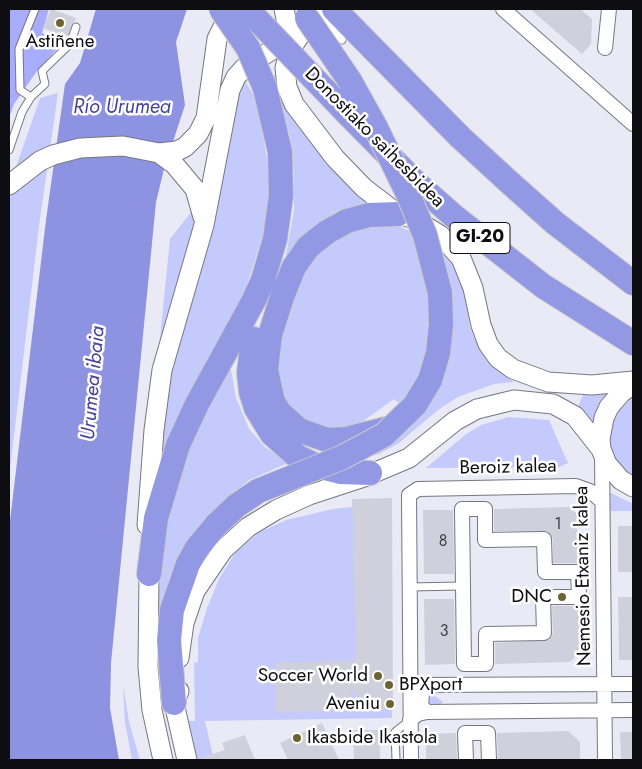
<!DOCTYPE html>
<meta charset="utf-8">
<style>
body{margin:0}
#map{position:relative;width:642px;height:769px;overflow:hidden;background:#e9eaf5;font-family:Jost,sans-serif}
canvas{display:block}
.frame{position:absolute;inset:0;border:10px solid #0e0e12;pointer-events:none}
</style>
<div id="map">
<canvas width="642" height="769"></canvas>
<div class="frame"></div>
</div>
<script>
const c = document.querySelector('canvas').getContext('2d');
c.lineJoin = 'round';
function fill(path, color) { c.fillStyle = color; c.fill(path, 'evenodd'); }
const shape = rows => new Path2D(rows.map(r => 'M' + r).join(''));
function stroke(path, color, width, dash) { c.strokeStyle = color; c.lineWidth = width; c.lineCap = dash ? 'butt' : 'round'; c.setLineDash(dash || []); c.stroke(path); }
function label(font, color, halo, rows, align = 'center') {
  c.font = font + ' Jost,sans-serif'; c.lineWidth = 5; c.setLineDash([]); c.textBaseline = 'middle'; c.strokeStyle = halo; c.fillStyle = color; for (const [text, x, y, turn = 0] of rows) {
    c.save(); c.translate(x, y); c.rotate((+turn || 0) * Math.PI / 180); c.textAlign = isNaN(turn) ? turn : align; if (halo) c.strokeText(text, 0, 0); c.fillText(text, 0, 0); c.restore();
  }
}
fill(shape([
 [269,74,277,76,376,204,357,205,335,212,315,226,297,242,285,261,294,210,294,175,290,136],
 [245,81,256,99,268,164,269,195,264,231,245,291,186,399,152,484,175,347,211,231,220,191,227,141,237,92],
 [58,93,39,226,9,478,9,187,40,98],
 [196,206,198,216,156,378,170,239],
 [375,224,401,227,431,240,446,254,462,279,470,327,478,347,492,366,514,382,494,384,458,397,438,410,399,443,379,454,358,459,415,416,394,399,362,422,341,428,322,428,306,424,276,396,272,350,292,282,321,247,349,230],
 [230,364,236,398,249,429,265,447,288,463,249,480,212,512,186,544,170,575,156,625,164,534,180,465],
 [611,391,599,406,593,425,578,407,581,399,585,392],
 [633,397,633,477,622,469,612,455,609,439,612,422,620,408],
 [509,417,549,420,568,463,559,467,426,468,465,435,481,425],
 [609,492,633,504,633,511,609,511],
 [387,503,392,718,205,721,214,760,195,760,187,721,195,721,194,663,198,662,198,638,207,608,219,579,235,553,258,533,286,520,333,509],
 [123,684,129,722,140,760,132,760,125,723],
 [439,690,435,696,443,702,437,707,431,705,428,702,428,695,431,691]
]), '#c5cafd');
fill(shape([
 [9,9,49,9,42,33,65,40,37,71,14,104,9,118]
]), '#a7acfd');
fill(shape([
 [96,9,187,9,176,42,185,105,164,169,156,202,111,663,110,708,119,760,9,760,9,529,46,220,65,84,80,63]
]), '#8d92e1');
fill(shape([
 [51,9,76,18,67,38,43,28],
 [530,9,580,9,592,19,591,44,582,54],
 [392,498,393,709,367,710,351,690,351,711,276,712,276,663,356,660,352,499],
 [569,507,577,514,578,563,553,563,553,539,548,531,494,531,494,509],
 [423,510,453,510,454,574,424,574],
 [618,526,633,526,633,572,618,572],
 [618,597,633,597,633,660,619,660],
 [424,599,454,599,455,664,425,665],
 [552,606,579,606,580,652,570,662,495,664,495,643,549,640,553,633],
 [322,723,339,760,288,760,280,743],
 [353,730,380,730,380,760,354,760],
 [568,731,580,742,580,760,498,760,497,733],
 [620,732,633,732,633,760,621,760],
 [456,733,457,760,426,760,426,734],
 [245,735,255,760,200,760,200,758,225,750,222,743]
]), '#cfd0db');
const lane = shape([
 [320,17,342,40],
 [31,97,20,90,19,49,35,9],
 [9,150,22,112,31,97,45,84,42,71,70,44,76,27],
 [409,587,461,586],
 [396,760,395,732,410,720]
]);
const street = shape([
 [503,9,633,124],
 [605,48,609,9],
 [602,455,605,760],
 [462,509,485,509,485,540,544,539,545,572,578,572,579,597,543,597,544,633,486,634,486,664,464,664,462,509],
 [410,680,417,685,633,684],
 [427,712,421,706,422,693,427,685],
 [410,720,418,714,427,712,633,710],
 [411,760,409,495,418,489,576,486,590,491,602,501],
 [466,760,465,733,488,733,489,760]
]);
const secondary = shape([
 [284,9,286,19,290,24,305,28,317,21,321,9],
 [305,28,290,50,285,68,287,87,294,104,335,158,364,188,398,214,412,218,440,235,461,258,473,288,481,325,488,344,498,358,513,369,548,382,592,385,633,381],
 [159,153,174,164,195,189,203,217],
 [9,185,40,161,53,155,80,148,123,146,159,153,177,151,185,147,198,134,206,118,217,39,225,23,238,11],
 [633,384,621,393,609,407,604,418,600,439,601,449,607,464,621,480,633,487],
 [147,525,154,430,162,370,204,225,230,90,236,77,244,68,278,46,290,24],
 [148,562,149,574,148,667,152,710,163,760],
 [179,658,184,623,195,591,223,550,248,527,276,510,309,495,364,477,409,458,455,421,477,409,514,400,553,404,575,416,601,449],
 [179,691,174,703,187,760]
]);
const highway = shape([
 [334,9,460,137,509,182,555,223,633,283],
 [345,111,415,182,456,218,543,286,633,343],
 [253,339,249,373,251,392,256,408,272,434,298,457,317,466,341,472,370,473],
 [385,429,346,439,327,440,299,430,280,413,273,402,266,370,270,335,282,297,294,267,308,247,327,232,347,221,369,215,398,214],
 [149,574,156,518,178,445,197,404,254,300,263,280,275,239,281,196,280,152,265,88],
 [174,703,169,640,172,610,188,564,197,548,217,524]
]);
stroke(lane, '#767781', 9);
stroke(street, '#767781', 16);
stroke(secondary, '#767781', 21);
stroke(highway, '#cacacb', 26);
stroke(lane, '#fff', 7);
stroke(street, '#fff', 14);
stroke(secondary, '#fff', 19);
stroke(highway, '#9398e5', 24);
const highwayBridge = shape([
 [221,9,248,48,265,88],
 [247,9,345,111],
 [217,524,236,506,258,491,343,457,384,435,415,405,430,380,438,353,441,325,440,293,425,235,408,194,375,126,350,81,307,18]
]);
stroke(highwayBridge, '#cacacb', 26, []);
stroke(highwayBridge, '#9398e5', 24);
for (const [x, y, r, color] of [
 [60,23,5,"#6d6431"],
 [562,597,5,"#6d6431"],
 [378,676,5,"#6d6431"],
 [389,685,5,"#6d6431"],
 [390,704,5,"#6d6431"],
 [297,738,5,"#6d6431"]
]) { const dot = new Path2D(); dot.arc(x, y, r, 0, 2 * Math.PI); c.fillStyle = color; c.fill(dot); stroke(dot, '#fff', 2); }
label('16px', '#3e3e44', null, [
 ["1",558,525],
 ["8",443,542],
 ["3",444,632]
]);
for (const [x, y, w] of [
 [480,238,60]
]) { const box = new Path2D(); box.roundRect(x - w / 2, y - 15.5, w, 31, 4); c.fillStyle = '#fff'; c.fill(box); stroke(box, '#0e0e12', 1); }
label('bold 18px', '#0e0e12', null, [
 ["GI-20",480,238]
]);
label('19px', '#0e0e12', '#fff', [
 ["Astiñene",60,42,"center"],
 ["DNC",552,597],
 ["Soccer World",368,676],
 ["BPXport",399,685,"left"],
 ["Aveniu",380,704],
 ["Ikasbide Ikastola",307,738,"left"]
], 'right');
label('19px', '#0e0e12', '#fff', [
 ["Donostiako saihesbidea",374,138,45],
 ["Beroiz kalea",508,468,-1],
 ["Nemesio Etxaniz kalea",584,576,-91]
]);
label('italic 20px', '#45419d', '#fff', [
 ["Río Urumea",122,108],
 ["Urumea ibaia",94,383,-85]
]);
</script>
